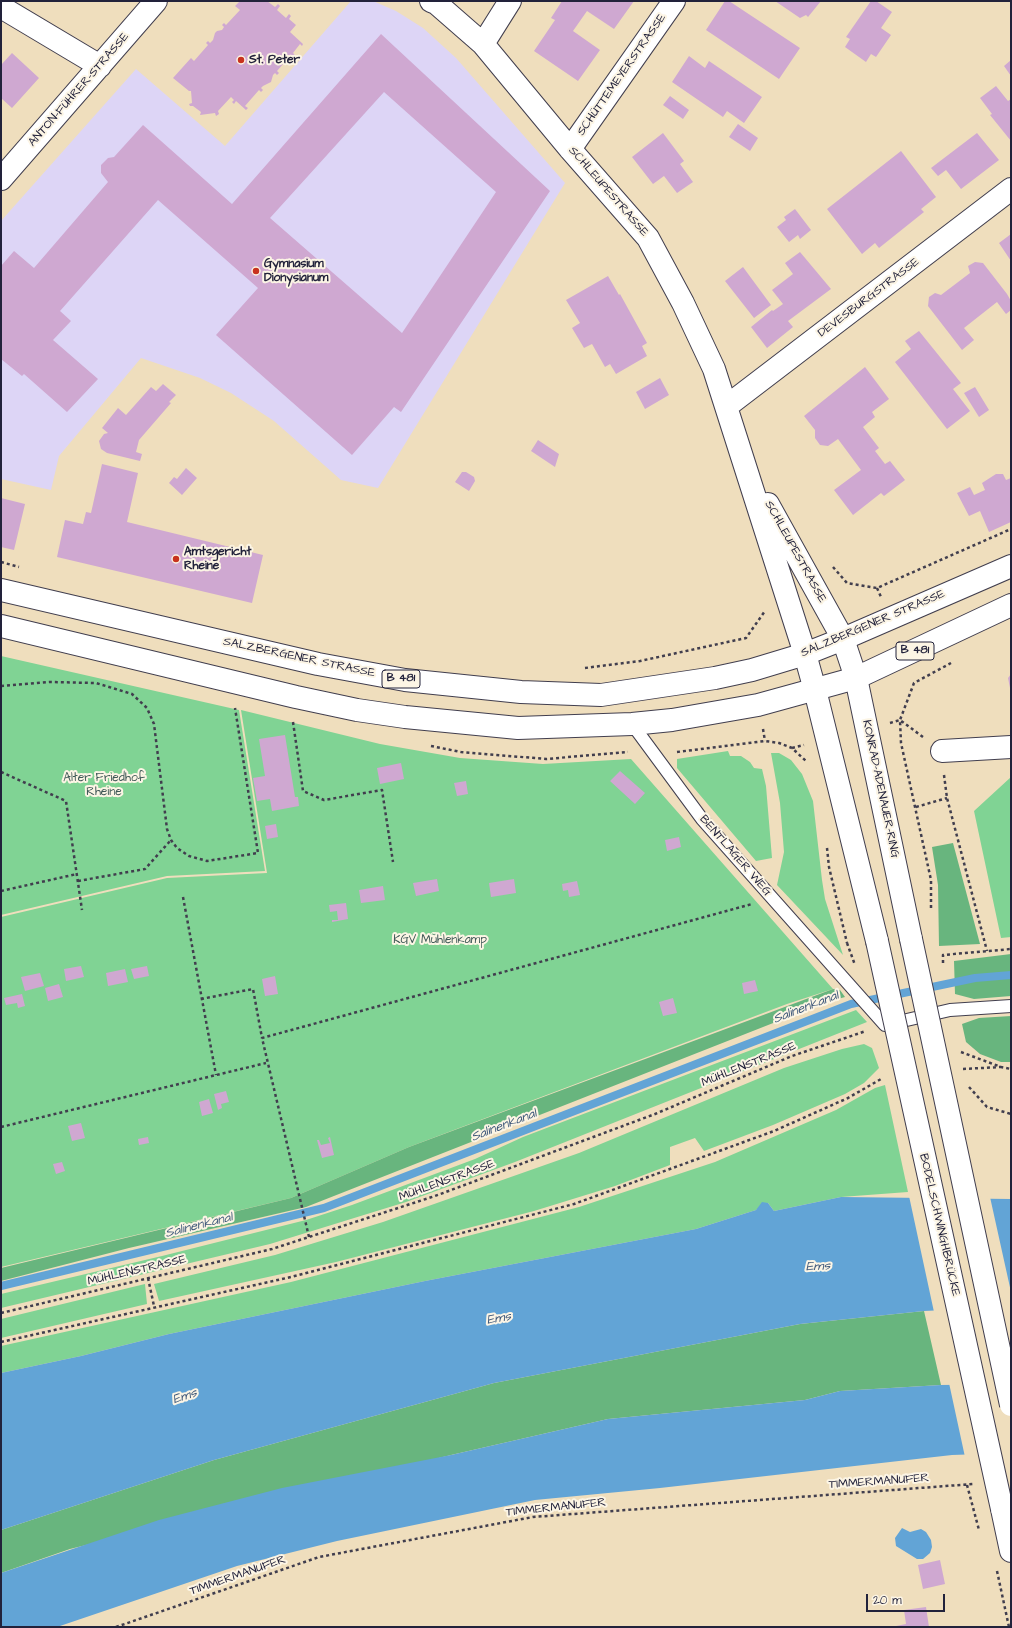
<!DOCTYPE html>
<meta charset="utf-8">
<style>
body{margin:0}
#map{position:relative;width:1012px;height:1628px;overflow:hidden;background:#efdebd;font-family:"Architects Daughter",sans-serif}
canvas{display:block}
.frame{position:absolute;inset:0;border:2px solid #22223b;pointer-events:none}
.scale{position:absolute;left:866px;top:1594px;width:79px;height:18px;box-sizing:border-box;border:2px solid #22223b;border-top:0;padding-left:5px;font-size:12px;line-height:14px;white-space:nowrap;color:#22223b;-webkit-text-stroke:3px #fcf5e5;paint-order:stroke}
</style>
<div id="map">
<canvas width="1012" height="1628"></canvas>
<div class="frame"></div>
<div class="scale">20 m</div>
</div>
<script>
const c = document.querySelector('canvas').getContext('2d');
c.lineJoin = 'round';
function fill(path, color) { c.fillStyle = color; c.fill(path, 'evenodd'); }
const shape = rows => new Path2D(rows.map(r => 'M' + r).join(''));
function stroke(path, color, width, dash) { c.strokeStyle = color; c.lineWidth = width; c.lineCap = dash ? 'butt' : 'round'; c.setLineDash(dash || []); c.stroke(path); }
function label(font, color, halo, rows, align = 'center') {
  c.font = font + ' "Architects Daughter",sans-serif'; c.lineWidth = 4; c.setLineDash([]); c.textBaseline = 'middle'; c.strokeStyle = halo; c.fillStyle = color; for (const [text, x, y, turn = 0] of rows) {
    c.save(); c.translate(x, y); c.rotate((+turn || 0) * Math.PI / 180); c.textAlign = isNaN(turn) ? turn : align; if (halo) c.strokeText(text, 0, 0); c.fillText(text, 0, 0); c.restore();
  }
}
fill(shape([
 [351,1,373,1,396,11,423,28,456,58,565,183,378,488,341,480,274,421,231,393,200,378,141,358,59,456,51,490,1,479,1,221,136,69,225,146]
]), '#ddd5f6');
fill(shape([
 [1,656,239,710,265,871,167,876,1,915],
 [241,710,380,744,460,758,543,764,631,759,833,989,787,1004,409,1147,291,1198,1,1267,1,917,167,878,267,873],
 [728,751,730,756,741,756,750,762,754,768,762,769,766,786,772,858,756,861,677,768,677,759],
 [771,753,779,753,791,760,802,774,813,801,822,880,825,899,843,955,777,885,784,852,780,803],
 [1011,777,1011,937,1001,938,974,811],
 [856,1010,867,1022,515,1162,406,1202,270,1244,1,1308,1,1294,162,1256,306,1220,352,1205,475,1159,523,1137],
 [864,1044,872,1048,879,1068,864,1083,845,1094,773,1125,704,1151,695,1138,670,1147,670,1165,615,1186,534,1211,336,1262,159,1301,154,1284,275,1255,383,1222,579,1153,784,1068,842,1049],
 [885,1085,908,1192,841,1197,774,1211,768,1203,756,1210,696,1229,425,1281,169,1334,81,1356,1,1373,1,1346,291,1282,579,1207,715,1162,836,1110,875,1088],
 [145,1284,147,1304,1,1338,1,1319]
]), '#80d394');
fill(shape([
 [953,843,980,944,939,946,938,885,932,847],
 [1011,954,1011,996,974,999,955,994,954,961],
 [833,989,840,990,845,997,824,1003,306,1207,129,1248,1,1281,1,1268,291,1198,409,1147],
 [1011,1016,1011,1062,1001,1062,980,1054,966,1042,962,1024,979,1018],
 [924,1311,941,1385,840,1391,805,1400,608,1419,451,1455,70,1549,1,1573,1,1530,214,1460,494,1383,800,1324]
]), '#68b57e');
fill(shape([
 [841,1197,1011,1199,1011,1307,924,1311,800,1324,494,1383,214,1460,1,1530,1,1373,81,1356,169,1334,425,1281,696,1229,756,1210,762,1202,768,1203,774,1211],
 [1011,1384,1011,1453,952,1455,660,1488,535,1500,337,1541,237,1566,57,1627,1,1627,1,1573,159,1520,282,1488,451,1455,608,1419,805,1400,840,1391,941,1385],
 [902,1528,910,1532,921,1529,926,1532,931,1540,932,1547,930,1553,923,1559,917,1559,896,1546,895,1538]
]), '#62a4d6');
fill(shape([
 [909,1196,990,1197,1011,1292,1011,1309,934,1312],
 [1011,1382,1011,1455,965,1457,949,1383]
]), '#efdebd');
stroke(shape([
 [1,1286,324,1208,851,1004,975,978,1011,975]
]), '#62a4d6', 8);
fill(shape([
 [240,1,267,1,275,7,278,4,280,6,277,10,286,18,289,14,291,16,289,19,296,25,290,32,303,44,302,46,300,44,293,53,295,55,293,57,291,55,277,71,279,73,277,75,275,73,273,75,271,82,263,86,261,88,263,90,261,92,259,90,245,106,248,108,246,110,236,101,234,104,232,102,234,100,231,97,218,111,219,114,216,116,215,113,200,115,201,112,193,106,190,106,189,104,192,103,191,91,189,91,173,78,191,58,194,61,208,45,206,43,208,41,210,43,213,40,215,33,217,31,222,30,224,27,222,25,224,23,226,25,240,10,235,6],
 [562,1,634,1,614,29,587,11,573,31,600,50,578,81,534,51,555,20,551,18],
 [725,1,729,1,800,48,779,79,706,30],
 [775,1,821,1,808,17,806,15,800,18],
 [871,1,876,1,892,12,881,28,891,35,876,57,871,54,866,62,845,47,850,39,846,37],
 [381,34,550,191,401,412,394,407,352,455,216,335,258,288,158,200,60,311,71,321,53,340,98,379,67,412,24,374,22,376,1,359,1,266,14,251,34,268,108,182,101,173,101,165,108,158,114,157,143,125,232,204],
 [384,92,496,192,402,333,270,218],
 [12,53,39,78,12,108,1,98,1,65],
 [689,56,705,68,709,61,762,97,744,123,727,111,723,117,672,82],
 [1011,60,1011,76,1004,66],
 [996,86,1008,101,1011,99,1011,141,990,115,992,114,980,98],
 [670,96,689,110,683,119,663,105],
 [738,124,758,138,750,151,729,137],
 [663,133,684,161,680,164,693,182,677,193,664,176,653,184,632,157],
 [977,133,999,160,961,189,946,170,938,176,931,168],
 [901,151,936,197,921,209,924,212,879,248,875,243,862,254,827,209],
 [795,209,811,230,800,239,798,235,789,242,777,227,786,220,784,217],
 [1011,234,1011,261,999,243],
 [800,252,831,289,788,321,793,327,767,348,751,327,772,310,773,311,783,304,772,290,793,274,785,263],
 [975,262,983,263,1007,294,1011,301,1011,310,1006,314,997,302,964,328,974,340,962,350,928,306,929,297,935,293,941,295,970,273,968,266],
 [743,267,771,305,754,318,725,281],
 [608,276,619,295,620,294,647,343,642,346,647,356,616,374,610,364,605,367,592,344,584,348,572,328,580,323,566,300],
 [919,331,961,383,953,389,970,411,947,429,895,362,911,349,905,341],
 [865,367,889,399,872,412,875,417,863,427,879,448,875,451,885,464,890,461,905,480,884,496,881,493,853,515,834,490,861,470,838,439,828,446,820,445,815,438,815,430,804,416],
 [660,378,669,395,645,409,636,392],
 [163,384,176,395,169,402,171,403,139,440,136,452,142,454,140,461,107,453,101,449,99,441,104,434,108,433,102,428,118,408,126,415,151,387,156,391],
 [975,387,989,410,979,417,964,393],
 [538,440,559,454,555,467,531,451],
 [102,464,138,473,127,522,263,555,252,603,57,557,65,520,83,524,86,512,91,513],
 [186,468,197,478,182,495,169,483,174,477,177,479],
 [462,472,466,472,474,477,475,481,469,491,455,482],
 [996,474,1003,474,1006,480,1011,478,1011,522,989,532,980,511,969,516,957,493,970,487,974,495,985,490,982,483],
 [1,498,25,504,14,550,1,547],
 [1011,674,1011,688,1010,688,1008,678],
 [285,735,295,797,298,797,299,806,272,811,270,799,257,801,253,778,265,776,259,739],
 [401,763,404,779,380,784,377,768],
 [620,771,645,793,635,804,610,781],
 [466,781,468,794,457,796,454,783],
 [276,824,278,837,267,839,265,826],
 [679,837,681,847,667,851,665,840],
 [437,879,439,891,416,896,413,883],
 [514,879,516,893,491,897,489,883],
 [577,881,580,895,569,897,568,890,563,891,562,884],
 [383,886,385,900,361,903,359,890],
 [346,903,348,919,332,922,332,920,338,920,337,911,330,912,329,905],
 [81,966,84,977,66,981,64,969],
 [147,966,149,976,134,979,131,969],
 [125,969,128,982,108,986,106,973],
 [40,973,44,986,25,991,21,977],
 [275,976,278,994,265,996,262,979],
 [755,980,758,991,744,994,742,983],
 [59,984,63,997,48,1001,45,988],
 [22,994,25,1006,18,1008,17,1003,6,1005,4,998],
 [673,998,677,1013,663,1016,659,1002],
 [226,1091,229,1102,221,1104,222,1108,218,1110,214,1094],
 [209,1099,213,1113,202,1116,199,1102],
 [81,1123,85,1138,72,1141,68,1126],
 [148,1137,149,1143,139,1145,138,1139],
 [330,1137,334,1155,322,1158,317,1140,319,1140,321,1145,330,1143,328,1138],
 [62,1162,65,1171,56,1174,53,1164],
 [940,1560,945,1584,923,1589,918,1565],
 [926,1607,929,1627,891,1627,906,1624,904,1610]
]), '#cfa8d1');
const lane = shape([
 [632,724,702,819,885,1025,950,1010,1011,1006]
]);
const street = shape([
 [431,1,436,3,483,44,570,149,648,238,683,303,714,369,805,654],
 [1,7,100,66],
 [483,44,510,1],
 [570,149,674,1],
 [1,179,156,1],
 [727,406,1011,189],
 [768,504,843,639],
 [942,751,1011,747]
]);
const secondary = shape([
 [843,639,856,678,911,939],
 [805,654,815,690,877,941],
 [1002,1509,1011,1551]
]);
const primary = shape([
 [1,590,318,664,405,680,521,692,601,695,715,678,752,670,805,654,843,639,1011,566],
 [1,626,296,697,357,710,405,717,518,728,632,724,672,720,758,705,856,678,1011,605]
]);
stroke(lane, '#413e4e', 14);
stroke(street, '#413e4e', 24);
stroke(secondary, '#413e4e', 24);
stroke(primary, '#413e4e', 24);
stroke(shape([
 [1,562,19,567],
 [833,567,847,583,877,588,1011,529],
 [877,588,881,597],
 [585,668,640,661,746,638,765,611],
 [1,686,50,682,96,683,132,694,147,708,154,724,167,829,171,840,177,848,189,856,207,861,258,853,235,708],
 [293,722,303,791,324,800,382,790,393,862],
 [890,723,900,720,923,737],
 [763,729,765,741],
 [431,746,461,752,546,759,628,752],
 [792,748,804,745],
 [677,752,765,741,779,743,792,748,807,762],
 [1,772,66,801,82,910],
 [944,775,947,798,987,951],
 [916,807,947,798],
 [827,848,829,867,847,943],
 [78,881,145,869,171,840],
 [1,891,77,874],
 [183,897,216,1075],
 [931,908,931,880,901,743,900,720,914,683,951,663],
 [943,963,943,955,1011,949],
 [201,999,253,989,262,1038],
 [961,1052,1001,1067,1011,1069],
 [963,1069,1001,1067],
 [969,1087,987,1107,1011,1114],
 [1,1127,266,1063],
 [309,1237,262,1038,752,904],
 [148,1278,154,1306],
 [1,1313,272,1249,435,1196,655,1114,792,1056,866,1031],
 [1,1342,291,1277,574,1204,774,1131,848,1098,881,1079],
 [967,1485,979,1530],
 [997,1571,1009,1627],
 [116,1627,319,1557,533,1517,973,1484]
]), '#413e4e', 2.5, [3, 3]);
stroke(lane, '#fff', 12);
stroke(street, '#fff', 22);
stroke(secondary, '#fff', 22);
stroke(primary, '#fff', 22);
const secondaryBridge = shape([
 [911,939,1011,1405],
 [877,941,1002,1509]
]);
stroke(secondaryBridge, '#413e4e', 24, []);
stroke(shape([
 [847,943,855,965]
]), '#413e4e', 2.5, [3, 3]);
stroke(secondaryBridge, '#fff', 22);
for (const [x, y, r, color] of [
 [241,60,4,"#c8321e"],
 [256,271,4,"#c8321e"],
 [176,559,4,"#c8321e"]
]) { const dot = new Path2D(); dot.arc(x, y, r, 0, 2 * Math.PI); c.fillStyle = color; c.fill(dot); stroke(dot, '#fcf5e5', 1.5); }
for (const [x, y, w] of [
 [915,651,38],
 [401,679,38]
]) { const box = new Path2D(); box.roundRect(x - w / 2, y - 9, w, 18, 3); c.fillStyle = '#fcf5e5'; c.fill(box); stroke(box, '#22223b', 1); }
label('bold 11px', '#22223b', null, [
 ["B 481",915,651],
 ["B 481",401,679]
]);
label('bold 12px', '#22223b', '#fcf5e5', [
 ["St. Peter",249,60],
 ["Gymnasium",264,264],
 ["Dionysianum",264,278],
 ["Amtsgericht",184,552],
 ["Rheine",184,566]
], 'left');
label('12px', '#22223b', '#fcf5e5', [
 ["SCHÜTTEMEYERSTRASSE",622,75,-55],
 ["ANTON-FÜHRER-STRASSE",79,90,-49],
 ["SCHLEUPESTRASSE",608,192,49],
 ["DEVESBURGSTRASSE",869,298,-37],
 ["SCHLEUPESTRASSE",795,552,61],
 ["SALZBERGENER STRASSE",873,624,-23],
 ["SALZBERGENER STRASSE",299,658,12],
 ["KONRAD-ADENAUER-RING",880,789,78],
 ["BENTLAGER WEG",735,856,49],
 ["MÜHLENSTRASSE",749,1065,-22],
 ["MÜHLENSTRASSE",447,1181,-20],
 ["BODELSCHWINGHBRÜCKE",939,1225,77],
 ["MÜHLENSTRASSE",137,1271,-13],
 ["TIMMERMANUFER",879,1482,-4],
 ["TIMMERMANUFER",556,1508,-6],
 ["TIMMERMANUFER",238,1576,-19]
]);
label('12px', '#3e5756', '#fcf5e5', [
 ["Alter Friedhof",104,778],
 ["Rheine",104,792],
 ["KGV Mühlenkamp",440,940]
]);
label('italic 13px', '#3c5679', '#fcf5e5', [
 ["Salinenkanal",806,1008,-21],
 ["Salinenkanal",504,1126,-21],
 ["Salinenkanal",199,1226,-14],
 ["Ems",818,1267,-2],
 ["Ems",499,1319,-10],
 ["Ems",185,1397,-18]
]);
</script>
